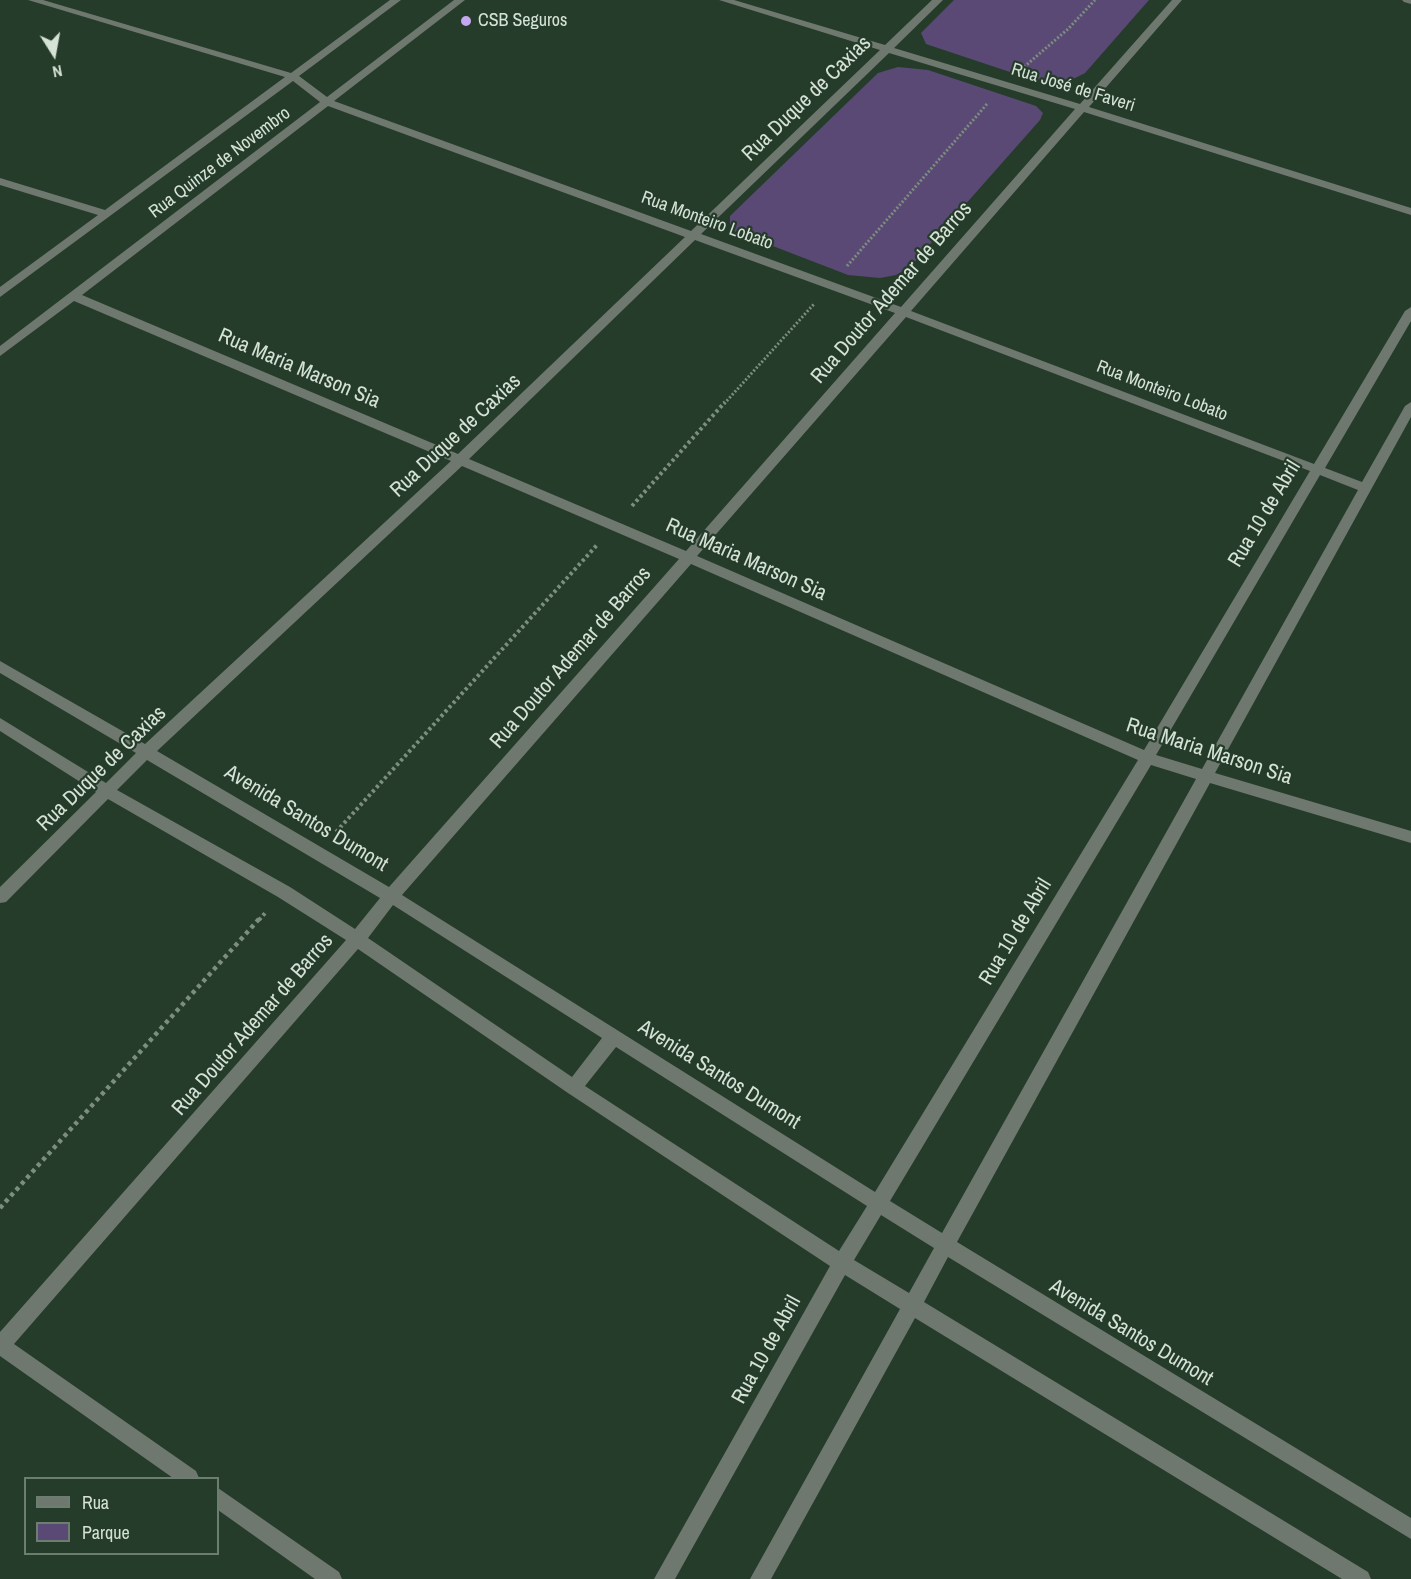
<!DOCTYPE html>
<meta charset="utf-8">
<style>
body{margin:0}
#map{position:relative;width:1411px;height:1579px;overflow:hidden;background:#263c2a;font-family:"Archivo Narrow",sans-serif}
canvas{display:block}
.legend{position:absolute;left:24px;top:1477px;width:195px;height:78px;box-sizing:border-box;background:#263c2a;border:2px solid #6c7e6f;margin:0;padding:8px 10px;list-style:none;font-size:18px;color:#d5e2d6}
.legend li{display:flex;align-items:center;gap:12px;height:30px}
.legend b{width:30px;border:2px solid #6c7e6f}
.north{position:absolute;left:24px;top:24px;width:60px;height:60px;-webkit-text-stroke:4px #263c2a;paint-order:stroke;rotate:169deg;font-size:16px;font-weight:700;line-height:24px;text-align:center;color:#d5e2d6}
.north::after{content:'';display:block;margin:auto;width:21px;height:27px;background:#d5e2d6;clip-path:polygon(50% 0,100% 100%,50% 72%,0 100%)}
</style>
<div id="map">
<canvas width="1411" height="1579"></canvas>
<ul class="legend">
<li><b style="height:8px;background:#6e786f"></b>Rua</li>
<li><b style="height:16px;background:#5a4974"></b>Parque</li>
</ul>
<div class="north">N</div>
</div>
<script>
const c = document.querySelector('canvas').getContext('2d');
c.lineJoin = 'round';
function fill(path, color) { c.fillStyle = color; c.fill(path, 'evenodd'); }
const shape = rows => new Path2D(rows.map(r => 'M' + r).join(''));
function stroke(path, color, width, dash) { c.strokeStyle = color; c.lineWidth = width; c.lineCap = dash ? 'butt' : 'round'; c.setLineDash(dash || []); c.stroke(path); }
function label(font, color, halo, rows, align = 'center') {
  c.font = font + ' "Archivo Narrow",sans-serif'; c.lineWidth = 4.5; c.setLineDash([]); c.textBaseline = 'middle'; c.strokeStyle = halo; c.fillStyle = color; for (const [text, x, y, turn = 0] of rows) {
    c.save(); c.translate(x, y); c.rotate((+turn || 0) * Math.PI / 180); c.textAlign = isNaN(turn) ? turn : align; if (halo) c.strokeText(text, 0, 0); c.fillText(text, 0, 0); c.restore();
  }
}
fill(shape([
 [954,0,1149,0,1085,73,1073,79,1060,81,1031,79,926,44,921,33],
 [898,67,928,70,1036,106,1043,113,1040,120,910,267,896,275,880,278,848,275,734,231,730,225,730,216,878,73]
]), '#5a4974');
stroke(shape([
 [1024,67,1068,29,1095,0],
 [847,266,987,104],
 [724,404,814,304]
]), '#7c8e7f', 3, [2, 2]);
stroke(shape([
 [632,506,725,402],
 [336,832,597,545],
 [259,920,266,912]
]), '#7c8e7f', 4, [3, 3]);
stroke(shape([
 [0,1208,260,918]
]), '#7c8e7f', 4.5, [4, 4]);
fill(shape([
 [28,0,43,0,291,73,390,0,401,0,299,76,327,97,454,0,465,0,334,101,691,231,880,50,719,0,734,0,885,45,932,0,943,0,894,48,1080,104,1172,0,1182,0,1089,107,1411,208,1411,215,1084,112,911,311,1314,464,1405,311,1411,307,1411,321,1325,468,1362,482,1405,406,1411,402,1411,417,1215,773,1411,831,1411,843,1210,783,957,1242,1411,1518,1411,1539,948,1257,924,1302,1368,1572,1371,1579,1342,1579,915,1318,771,1579,750,1579,900,1309,845,1275,675,1579,654,1579,830,1266,568,1093,358,949,14,1344,196,1471,199,1478,173,1478,0,1356,0,1332,346,940,278,897,108,799,6,902,0,903,0,887,96,792,0,731,0,718,106,783,136,753,0,673,0,661,145,744,451,461,74,301,0,356,0,346,320,102,293,81,0,297,0,287,98,215,0,185,0,178,105,210,285,77,28,0],
 [889,53,1075,109,901,307,701,234,889,53],
 [328,106,685,237,458,454,82,295,328,106],
 [695,240,895,313,686,551,469,459,695,240],
 [906,317,1310,471,1144,750,697,556,906,317],
 [462,466,679,559,389,887,157,751,462,466],
 [1320,475,1358,490,1202,769,1156,755,1320,475],
 [691,564,1138,760,875,1192,402,895,691,564],
 [147,760,380,898,355,929,290,887,117,790,147,760],
 [1151,765,1196,779,942,1233,890,1201,1151,765],
 [393,905,602,1038,572,1077,368,938,393,905],
 [616,1047,867,1206,839,1251,585,1086,616,1047],
 [881,1215,934,1248,909,1293,854,1260,881,1215],
 [1402,0,1411,0,1411,4,1404,2,1402,0],
 [218,1488,339,1572,342,1579,315,1579,218,1510,218,1488]
]), '#6e786f');
for (const [x, y, r, color] of [
 [466,21,6,"#c5a7f1"]
]) { const dot = new Path2D(); dot.arc(x, y, r, 0, 2 * Math.PI); c.fillStyle = color; c.fill(dot); stroke(dot, '#263c2a', 2); }
label('18px', '#d5e2d6', '#263c2a', [
 ["CSB Seguros",478,21]
], 'left');
label('18px', '#d5e2d6', '#263c2a', [
 ["Rua José de Faveri",1073,88,17],
 ["Rua Quinze de Novembro",220,163,-37],
 ["Rua Monteiro Lobato",707,221,20],
 ["Rua Monteiro Lobato",1162,391,21]
]);
label('21px', '#d5e2d6', '#263c2a', [
 ["Rua Duque de Caxias",807,99,-44],
 ["Rua Doutor Ademar de Barros",892,293,-49],
 ["Rua Maria Marson Sia",299,369,23],
 ["Rua Duque de Caxias",456,436,-43],
 ["Rua 10 de Abril",1265,514,-59],
 ["Rua Maria Marson Sia",746,560,24],
 ["Rua Doutor Ademar de Barros",571,658,-49],
 ["Rua Maria Marson Sia",1209,752,18],
 ["Rua Duque de Caxias",102,769,-44],
 ["Avenida Santos Dumont",306,819,31],
 ["Rua 10 de Abril",1016,932,-59],
 ["Rua Doutor Ademar de Barros",253,1025,-49],
 ["Avenida Santos Dumont",719,1075,32],
 ["Avenida Santos Dumont",1131,1333,31],
 ["Rua 10 de Abril",767,1350,-61]
]);
</script>
